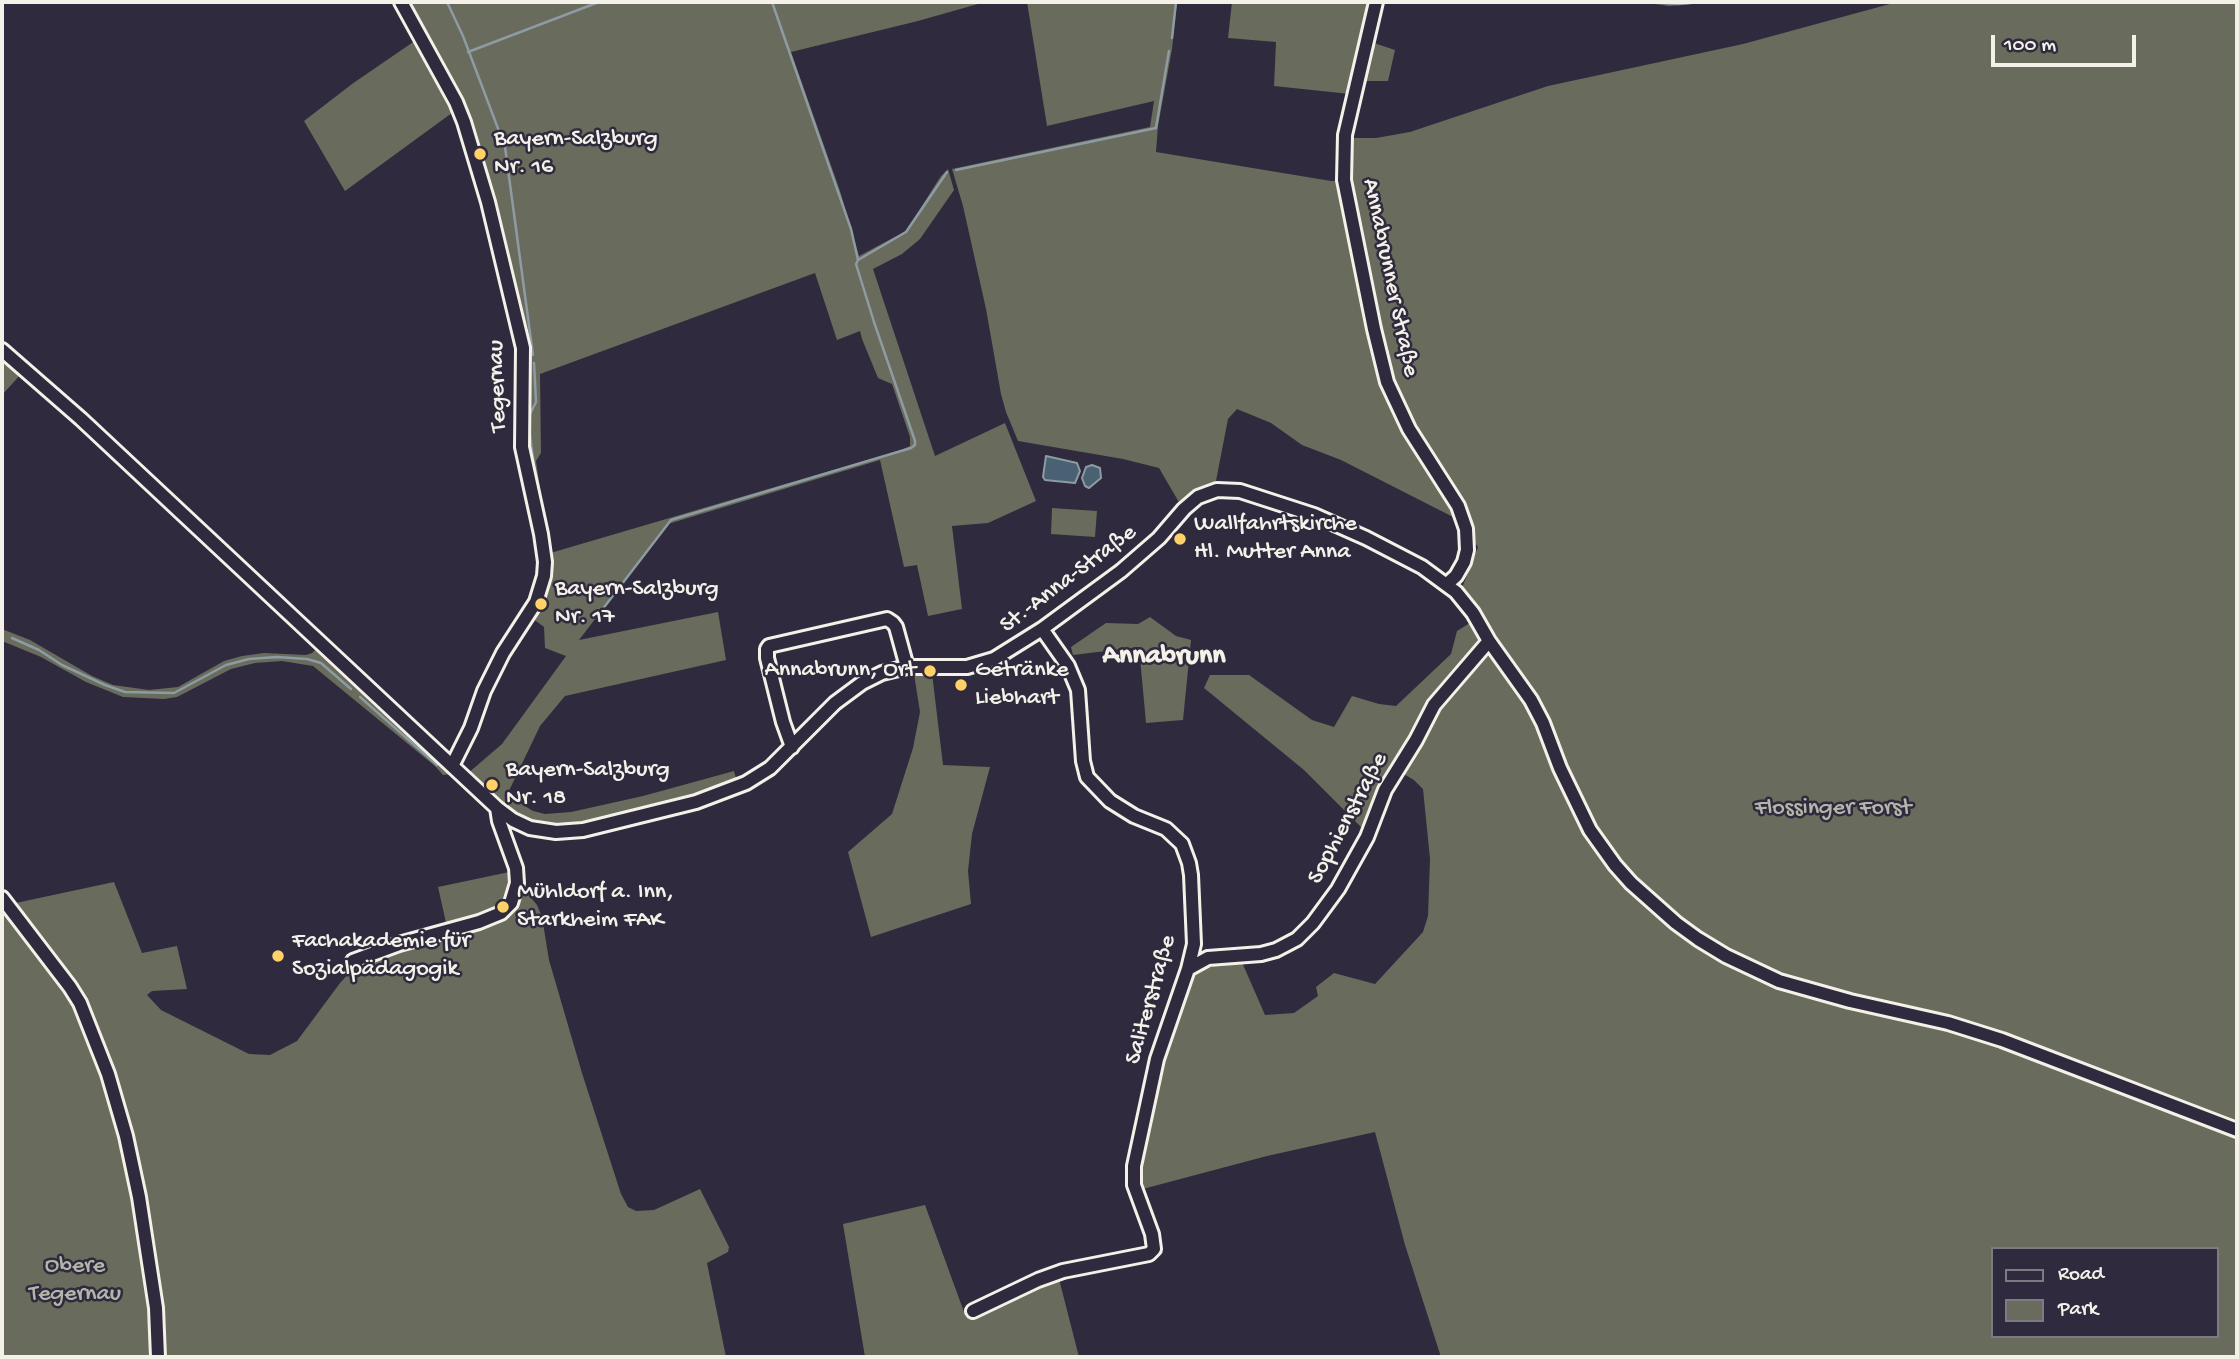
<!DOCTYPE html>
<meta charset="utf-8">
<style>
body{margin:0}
#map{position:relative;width:2239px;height:1359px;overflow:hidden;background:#2f2a3d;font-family:"Gochi Hand",sans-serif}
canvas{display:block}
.frame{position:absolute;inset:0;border:4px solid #f4f1e8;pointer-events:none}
.legend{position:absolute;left:1991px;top:1247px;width:228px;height:91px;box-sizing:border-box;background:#2f2a3d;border:2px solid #7e7a81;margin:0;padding:9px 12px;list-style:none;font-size:21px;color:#f4f1e8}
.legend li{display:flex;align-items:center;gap:14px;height:35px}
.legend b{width:35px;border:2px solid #7e7a81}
.scale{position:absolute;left:1991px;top:35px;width:145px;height:32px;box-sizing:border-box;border:4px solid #f4f1e8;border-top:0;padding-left:9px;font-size:21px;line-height:24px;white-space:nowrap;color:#f4f1e8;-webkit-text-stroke:5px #2f2a3d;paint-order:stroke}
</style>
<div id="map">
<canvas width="2239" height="1359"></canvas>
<div class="frame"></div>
<ul class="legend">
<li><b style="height:9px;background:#2f2a3d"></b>Road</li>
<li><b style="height:19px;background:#696b5c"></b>Park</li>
</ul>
<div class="scale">100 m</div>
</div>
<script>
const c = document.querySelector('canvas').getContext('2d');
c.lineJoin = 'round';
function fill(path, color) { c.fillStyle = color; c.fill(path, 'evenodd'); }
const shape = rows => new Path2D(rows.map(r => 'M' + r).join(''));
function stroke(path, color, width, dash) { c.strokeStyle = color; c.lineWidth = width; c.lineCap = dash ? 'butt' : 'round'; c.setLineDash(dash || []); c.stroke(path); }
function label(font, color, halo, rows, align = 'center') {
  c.font = font + ' "Gochi Hand",sans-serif'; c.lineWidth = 5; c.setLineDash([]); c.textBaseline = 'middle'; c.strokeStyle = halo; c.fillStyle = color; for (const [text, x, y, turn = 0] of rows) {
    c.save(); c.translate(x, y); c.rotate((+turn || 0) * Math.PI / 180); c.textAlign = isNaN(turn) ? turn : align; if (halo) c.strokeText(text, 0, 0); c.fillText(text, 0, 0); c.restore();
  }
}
fill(shape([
 [404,2,985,2,918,21,791,52,840,191,859,256,906,231,941,176,948,169,954,190,920,239,902,254,873,269,935,456,1005,423,1036,501,988,523,952,526,962,609,928,616,917,565,904,567,880,460,668,524,579,640,718,612,726,660,565,696,540,726,507,795,533,811,545,814,571,812,643,796,734,771,737,782,712,793,584,825,540,826,515,816,467,774,502,744,566,656,545,648,544,627,532,618,547,554,901,450,910,446,910,437,892,384,878,378,862,339,860,331,837,340,815,273,540,374,541,453,536,461,541,495,536,498,525,456,525,378,480,163],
 [1027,2,1177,2,1172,49,1158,126,1156,152,1331,181,1340,181,1350,138,1376,138,1410,132,1548,86,1743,44,1897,2,2237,2,2237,1357,1441,1357,1405,1245,1375,1132,1267,1156,1139,1190,1135,1172,1162,1050,1190,975,1197,969,1210,963,1241,960,1265,1015,1294,1013,1318,996,1316,987,1334,973,1375,984,1423,932,1428,916,1430,859,1423,789,1414,780,1395,769,1367,833,1304,770,1204,688,1210,675,1249,675,1312,720,1334,727,1352,696,1379,704,1396,706,1451,654,1457,631,1473,621,1458,598,1478,547,1459,520,1341,460,1302,445,1271,423,1237,409,1228,419,1215,486,1180,504,1159,468,1123,459,1018,441,1006,412,1001,394,986,309,963,206,952,169,1150,127,1154,101,1047,126],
 [1992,1249,2216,1249,2216,1336,1992,1336],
 [1232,2,1372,2,1371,42,1395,50,1388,81,1361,81,1350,94,1274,86,1276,42,1228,38],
 [1641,2,1716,2,1669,6],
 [419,38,456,110,345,191,304,121,352,84],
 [2,356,22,373,2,395],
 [1052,508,1097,511,1095,537,1051,534],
 [1150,617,1176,636,1191,640,1183,720,1146,723,1139,647,1073,655,1071,647,1106,623,1138,624],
 [2,629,30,640,92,676,113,685,149,690,178,687,224,661,242,656,264,653,306,655,312,653,318,647,453,774,443,775,435,766,313,666,282,661,255,663,231,669,177,697,164,699,123,697,86,682,41,657,2,641],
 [932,673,943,765,990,767,972,834,968,871,971,904,871,937,848,852,892,814,913,748,920,712,914,674],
 [514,871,511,895,495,912,447,927,438,887],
 [114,882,142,953,177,946,187,989,152,991,147,995,161,1010,249,1054,270,1055,297,1041,340,983,352,970,363,961,396,949,475,929,523,888,537,905,542,917,549,960,582,1073,621,1194,628,1207,636,1211,654,1210,700,1189,729,1247,728,1252,707,1263,726,1357,161,1357,161,1337,102,1043,11,904],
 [2,907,61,981,83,1018,123,1138,150,1287,154,1357,2,1357],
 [925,1205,964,1312,1015,1288,1058,1275,1079,1357,865,1357,843,1224]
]), '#696b5c');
const water = shape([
 [1046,456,1077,463,1080,471,1075,483,1045,480,1043,477,1046,456],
 [1092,465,1100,468,1101,478,1089,488,1085,486,1082,478,1086,467,1092,465]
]);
fill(water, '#496173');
stroke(water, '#8d9ba2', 2);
stroke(shape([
 [447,2,463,36,505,147,533,355],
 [1652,2,1679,4,1700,2],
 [1172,38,1176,2],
 [468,52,599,2],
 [956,170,1156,128,1169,51],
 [858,260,906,232,947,172],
 [534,363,536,402,529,416,529,427,537,490],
 [602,610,671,520,911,448,915,445,915,441,874,322,856,264,858,260,851,229,772,2],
 [12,638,39,650,62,665,105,685,125,692,174,693,226,665,249,659,277,657,307,659,321,663,351,689],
 [360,697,437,765]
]), '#8d9ba2', 2.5);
const minor = shape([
 [401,2,456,102,464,122,488,202,523,348,522,447,541,534,545,562,544,576,536,602,503,653,484,691,471,728,452,766],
 [1376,2,1345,135,1344,180,1374,329,1387,382,1409,429,1458,506,1466,529,1467,550,1464,562,1456,576,1447,584],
 [2,350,81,419,497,808,513,820,530,828,556,832,583,830,696,802,746,783,770,768,835,703,862,683,882,673,907,667,967,667,994,659,1042,629,1121,571,1159,538,1184,509,1198,497,1217,490,1240,491,1314,515,1366,538,1422,567,1456,592,1473,613,1489,641,1531,700,1543,723,1560,768,1590,830,1615,865,1631,883,1676,923,1698,939,1726,956,1779,981,1850,1001,1948,1023,2002,1040,2237,1130],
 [792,747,783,722,767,658,767,649,769,646,887,619,893,623,896,627,907,667],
 [2,898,70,987,80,1003,108,1074,126,1136,139,1197,156,1308,158,1357],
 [353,961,399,944,479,922,501,913,511,903,517,883,516,868,499,821,497,808],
 [1188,969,1208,958,1261,954,1276,950,1297,939,1313,923,1338,889,1367,837,1385,790,1416,740,1434,705,1489,641],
 [973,1311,1038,1280,1063,1271,1149,1254,1154,1249,1152,1234,1134,1185,1134,1166,1157,1059,1188,969,1194,944,1191,875,1189,863,1182,844,1166,829,1134,816,1110,801,1087,777,1083,761,1078,690,1068,666,1042,629]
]);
stroke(minor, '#f4f1e8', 18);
stroke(minor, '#2f2a3d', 12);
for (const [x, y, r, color] of [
 [480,154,7,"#ffd166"],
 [1180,539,7,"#ffd166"],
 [541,604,7,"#ffd166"],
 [930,671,7,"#ffd166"],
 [961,685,7,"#ffd166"],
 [492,785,7,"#ffd166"],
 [503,907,7,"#ffd166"],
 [278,956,7,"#ffd166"]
]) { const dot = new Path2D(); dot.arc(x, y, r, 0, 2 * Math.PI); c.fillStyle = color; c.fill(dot); stroke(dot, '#2f2a3d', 2.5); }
label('24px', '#f4f1e8', '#2f2a3d', [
 ["Bayern-Salzburg",494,140],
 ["Nr. 16",494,168],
 ["Wallfahrtskirche",1194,525],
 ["Hl. Mutter Anna",1194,553],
 ["Bayern-Salzburg",555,590],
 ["Nr. 17",555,618],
 ["Annabrunn, Ort",916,671,"right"],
 ["Getränke",975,671],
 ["Liebhart",975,699],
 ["Bayern-Salzburg",506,771],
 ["Nr. 18",506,799],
 ["Mühldorf a. Inn,",517,893],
 ["Starkheim FAK",517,921],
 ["Fachakademie für",292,942],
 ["Sozialpädagogik",292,970]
], 'left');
label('24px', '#f4f1e8', '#2f2a3d', [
 ["Annabrunner Straße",1389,278,78],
 ["Tegernau",499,386,-92],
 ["St.-Anna-Straße",1069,580,-37],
 ["Sophienstraße",1349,819,-62],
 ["Saliterstraße",1152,1000,-74]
]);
label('24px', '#b5b5a9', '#2f2a3d', [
 ["Flossinger Forst",1833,809],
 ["Obere",75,1267],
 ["Tegernau",75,1295]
]);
label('bold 28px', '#f4f1e8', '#2f2a3d', [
 ["Annabrunn",1164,658]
]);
</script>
